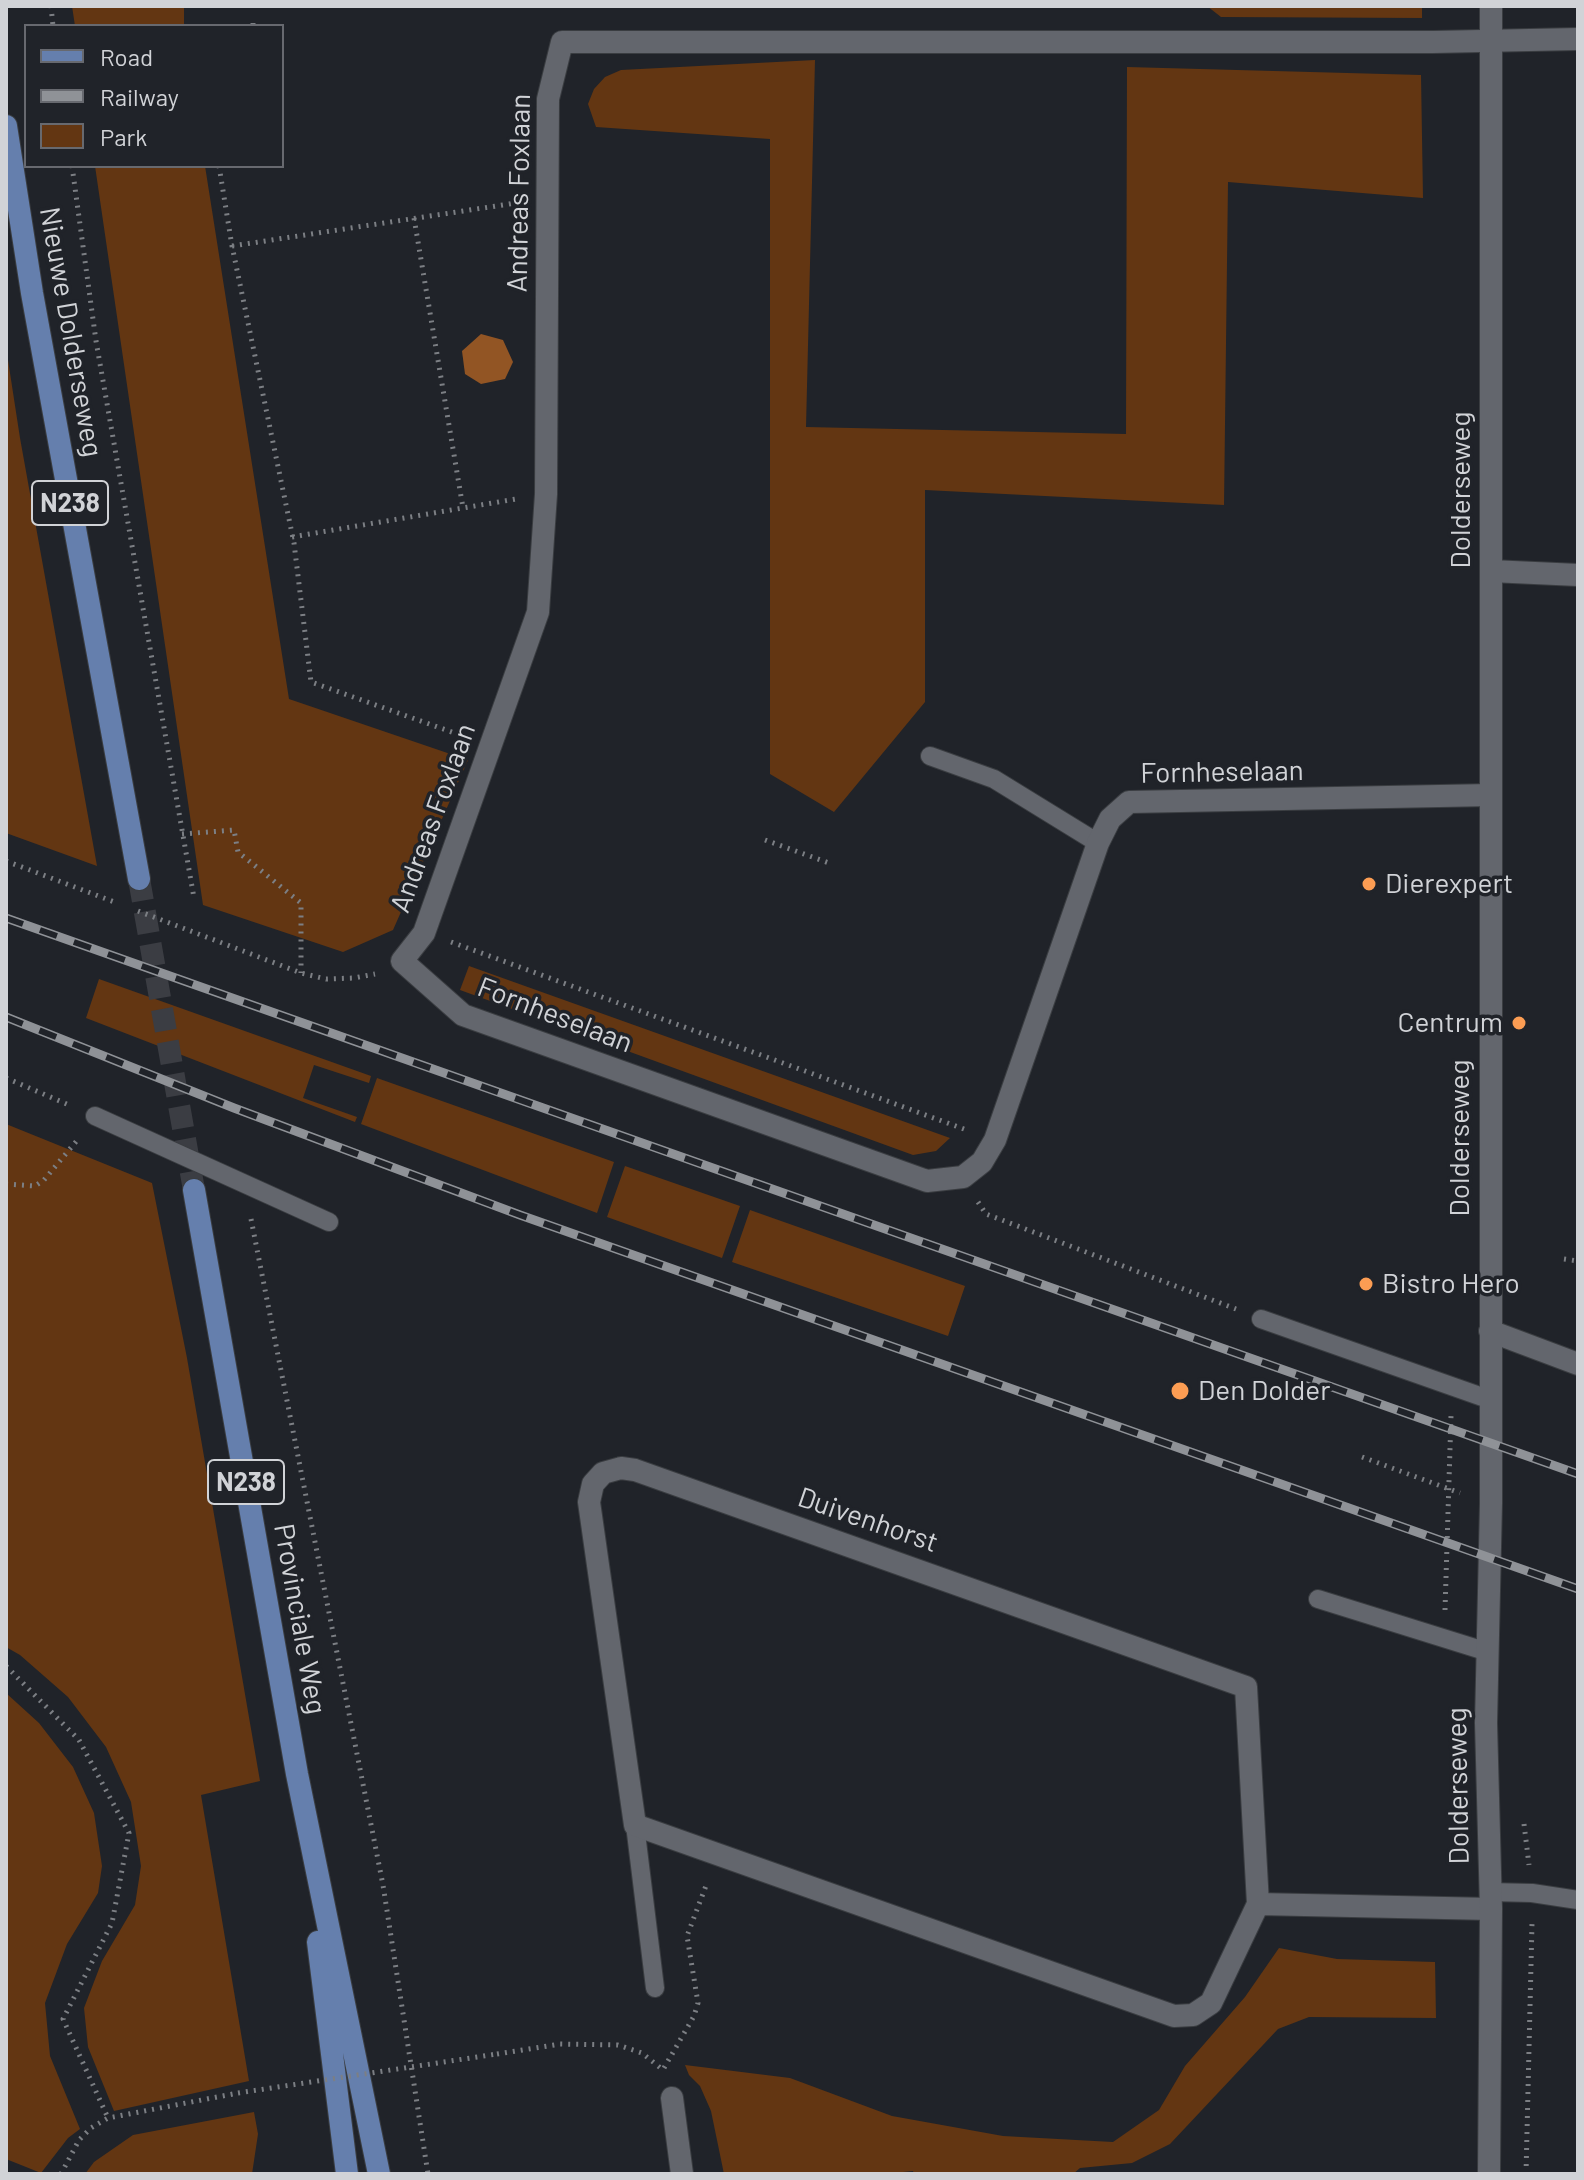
<!DOCTYPE html>
<style>
body{margin:0}
#map{position:relative;width:1584px;height:2180px;overflow:hidden;background:#202329;font-family:Barlow,sans-serif}
canvas{display:block}
.frame{position:absolute;inset:0;border:8px solid #d1d3d7;pointer-events:none}
.legend{position:absolute;left:24px;top:24px;width:260px;height:144px;box-sizing:border-box;background:#202329;border:2px solid #67696f;margin:0;padding:10px 14px;list-style:none;font-size:24px;color:#d1d3d7}
.legend li{display:flex;align-items:center;gap:16px;height:40px}
.legend b{width:40px;border:2px solid #67696f}
</style>
<div id="map">
<canvas width="1584" height="2180"></canvas>
<div class="frame"></div>
<ul class="legend">
<li><b style="height:10px;background:#657fad"></b>Road</li>
<li><b style="height:10px;background:#8f9297"></b>Railway</li>
<li><b style="height:22px;background:#633612"></b>Park</li>
</ul>
</div>
<script>
const c = document.querySelector('canvas').getContext('2d');
c.lineJoin = 'round';
function fill(path, color) { c.fillStyle = color; c.fill(path, 'evenodd'); }
const shape = rows => new Path2D(rows.map(r => 'M' + r).join(''));
function stroke(path, color, width, dash) { c.strokeStyle = color; c.lineWidth = width; c.lineCap = dash ? 'butt' : 'round'; c.setLineDash(dash || []); c.stroke(path); }
function label(font, color, halo, rows, align = 'center') {
  c.font = font + ' Barlow,sans-serif'; c.lineWidth = 7; c.setLineDash([]); c.textBaseline = 'middle'; c.strokeStyle = halo; c.fillStyle = color; for (const [text, x, y, turn = 0] of rows) {
    c.save(); c.translate(x, y); c.rotate((+turn || 0) * Math.PI / 180); c.textAlign = isNaN(turn) ? turn : align; if (halo) c.strokeText(text, 0, 0); c.fillText(text, 0, 0); c.restore();
  }
}
fill(shape([
 [72,6,184,6,184,26,75,26],
 [1207,6,1422,6,1422,18,1221,17],
 [815,60,806,427,1126,434,1127,67,1421,75,1423,198,1228,182,1224,505,925,490,925,702,834,812,770,774,770,139,596,127,588,104,594,89,605,77,621,70],
 [95,166,205,166,289,699,468,760,393,930,343,952,203,905],
 [6,347,20,438,97,866,6,833],
 [469,966,950,1138,936,1151,913,1155,460,990],
 [99,979,371,1076,369,1083,314,1065,303,1098,357,1117,355,1122,86,1018],
 [377,1078,614,1162,597,1213,361,1124],
 [6,1124,152,1183,187,1358,260,1781,201,1795,249,2081,114,2111,88,2047,84,2008,102,1961,135,1905,141,1866,131,1802,106,1747,68,1697,20,1655,6,1647],
 [625,1166,740,1206,722,1258,607,1217],
 [750,1210,965,1286,948,1336,732,1262],
 [6,1693,39,1723,73,1767,94,1813,102,1866,98,1893,67,1944,45,2003,50,2056,80,2129,68,2138,41,2173,6,2159],
 [1279,1948,1337,1959,1435,1962,1436,2018,1309,2017,1278,2029,1170,2144,1132,2163,1080,2168,1073,2174,914,2174,913,2171,884,2174,724,2174,711,2111,700,2086,689,2075,685,2065,790,2078,892,2116,1003,2136,1113,2142,1159,2110,1185,2066,1245,1997],
 [254,2112,258,2134,252,2174,85,2174,94,2162,133,2135]
]), '#633612');
fill(shape([
 [481,334,503,340,513,362,505,379,481,384,465,374,462,351]
]), '#925524');
stroke(shape([
 [139,879,194,1190]
]), '#3b3d43', 22, [22, 11]);
const service = shape([
 [930,756,994,779,1098,843],
 [95,1116,329,1222],
 [1261,1319,1491,1400],
 [1318,1599,1488,1652],
 [635,1825,655,1988],
 [1489,1892,1532,1893,1578,1900]
]);
const minor = shape([
 [1491,571,1578,575],
 [1491,795,1129,802,1110,819,1098,843,995,1140,982,1162,963,1177,927,1181,463,1015,402,961,424,933,538,612,546,494,548,99,562,42,1433,42,1578,39],
 [1490,1331,1578,1364],
 [621,1468,635,1470,1246,1687,1258,1904,1211,2003,1193,2015,1174,2016,635,1825,589,1502,593,1484,603,1473,621,1468],
 [1258,1904,1491,1909],
 [672,2098,682,2174]
]);
const secondary = shape([
 [1489,2174,1491,1909,1486,1723,1491,1503,1491,6]
]);
const primary = shape([
 [6,126,32,293,139,879],
 [194,1190,297,1774,379,2174],
 [318,1942,347,2174]
]);
stroke(service, '#3a3d41', 20);
stroke(minor, '#3a3d41', 24);
stroke(secondary, '#3a3d41', 24);
stroke(primary, '#3a3d41', 24);
stroke(shape([
 [51,6,53,26],
 [253,23,253,26],
 [72,166,96,341,194,898],
 [219,166,232,246,294,543,311,682,463,736],
 [414,218,463,508],
 [232,246,516,203],
 [292,537,516,499],
 [182,834,234,830,238,852,301,903,301,973],
 [765,840,829,863],
 [6,861,117,903],
 [138,911,301,973,326,979,354,978,375,974],
 [451,942,964,1129],
 [6,1078,69,1105],
 [6,1184,35,1186,44,1180,79,1138],
 [978,1202,986,1214,1236,1309],
 [251,1219,383,1885,428,2174],
 [1564,1259,1578,1261],
 [1362,1457,1460,1493],
 [1445,1610,1451,1416],
 [6,1666,79,1740,129,1833,112,1923,63,2019,108,2118],
 [1524,1824,1529,1865],
 [497,2054,560,2044,618,2045,642,2053,663,2070],
 [664,2068,694,2016,698,2003,687,1936,707,1883],
 [61,2174,79,2140,91,2128,108,2118,238,2093],
 [1526,2174,1532,1923]
]), '#7c7f84', 5, [2, 6]);
stroke(service, '#63666d', 18);
stroke(minor, '#63666d', 22);
stroke(secondary, '#63666d', 22);
stroke(primary, '#657fad', 22);
const rail = shape([
 [6,918,1578,1474],
 [6,1017,234,1108,520,1215,1578,1589]
]);
stroke(rail, '#8f9297', 9);
stroke(rail, '#202329', 6, [18]);
stroke(shape([
 [238,2093,497,2054]
]), '#7c7f84', 5, [2, 6]);
for (const [x, y, r, color] of [
 [1369,884,8,"#fc9d53"],
 [1519,1023,8,"#fc9d53"],
 [1366,1284,8,"#fc9d53"],
 [1180,1391,10,"#fc9d53"]
]) { const dot = new Path2D(); dot.arc(x, y, r, 0, 2 * Math.PI); c.fillStyle = color; c.fill(dot); stroke(dot, '#202329', 3); }
for (const [x, y, w] of [
 [70,503,76],
 [246,1482,76]
]) { const box = new Path2D(); box.roundRect(x - w / 2, y - 22, w, 44, 6); c.fillStyle = '#202329'; c.fill(box); stroke(box, '#d1d3d7', 2); }
label('bold 26px', '#d1d3d7', null, [
 ["N238",70,503],
 ["N238",246,1482]
]);
label('28px', '#d1d3d7', '#202329', [
 ["Andreas Foxlaan",519,193,-89],
 ["Nieuwe Dolderseweg",71,332,80],
 ["Dolderseweg",1461,490,-90],
 ["Fornheselaan",1222,772,-1],
 ["Andreas Foxlaan",433,818,-70],
 ["Fornheselaan",555,1015,21],
 ["Dolderseweg",1460,1138,-90],
 ["Duivenhorst",868,1520,19],
 ["Provinciale Weg",300,1619,80],
 ["Dolderseweg",1458,1786,-91]
]);
label('28px', '#d1d3d7', '#202329', [
 ["Dierexpert",1385,884],
 ["Centrum",1503,1023,"right"],
 ["Bistro Hero",1382,1284],
 ["Den Dolder",1198,1391]
], 'left');
</script>
